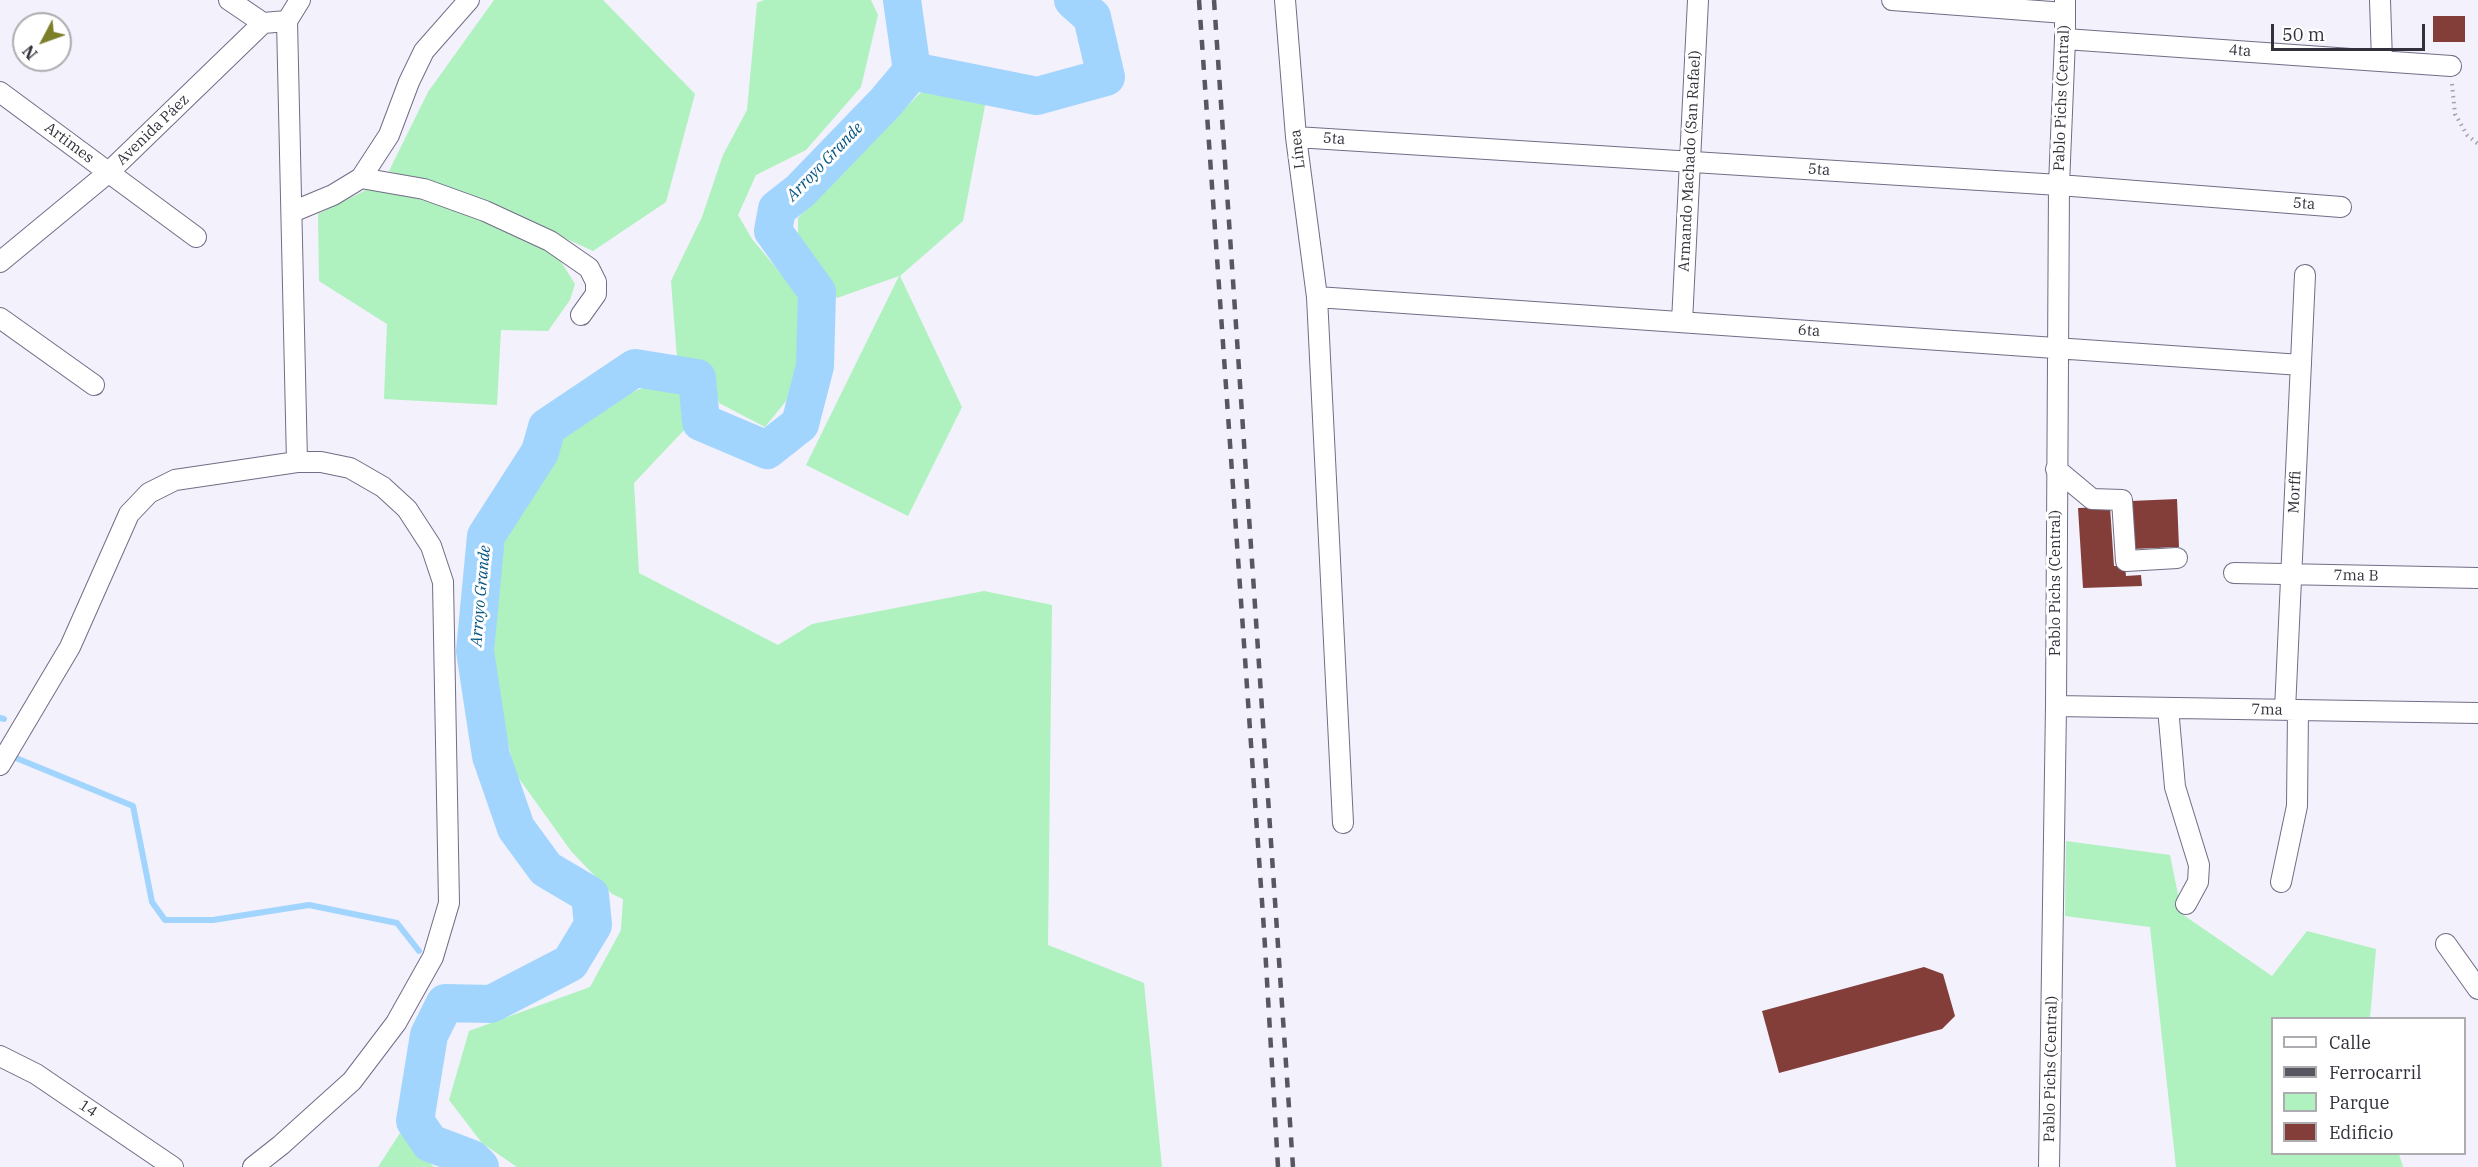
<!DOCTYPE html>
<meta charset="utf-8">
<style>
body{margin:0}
#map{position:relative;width:2478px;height:1167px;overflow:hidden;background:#f2f1fc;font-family:"IBM Plex Serif",serif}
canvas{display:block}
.legend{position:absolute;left:2271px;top:1017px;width:195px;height:138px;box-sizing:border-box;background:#fff;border:2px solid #adadb1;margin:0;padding:8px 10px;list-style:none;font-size:18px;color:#32313b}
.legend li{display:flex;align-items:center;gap:12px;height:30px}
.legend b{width:30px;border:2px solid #adadb1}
.north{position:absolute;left:12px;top:12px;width:60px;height:60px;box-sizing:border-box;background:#fff;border:2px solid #adadb1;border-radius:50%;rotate:229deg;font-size:16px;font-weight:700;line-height:24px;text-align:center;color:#32313b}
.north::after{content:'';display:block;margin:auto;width:21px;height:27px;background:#7b7f28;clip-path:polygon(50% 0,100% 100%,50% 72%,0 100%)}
.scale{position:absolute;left:2271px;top:24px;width:154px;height:27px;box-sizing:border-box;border:3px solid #32313b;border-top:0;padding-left:8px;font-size:18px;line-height:21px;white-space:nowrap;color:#32313b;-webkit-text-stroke:4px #fff;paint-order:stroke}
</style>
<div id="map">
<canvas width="2478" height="1167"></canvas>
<ul class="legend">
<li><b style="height:8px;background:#fff"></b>Calle</li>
<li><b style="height:8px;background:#585761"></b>Ferrocarril</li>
<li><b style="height:16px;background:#aff1bf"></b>Parque</li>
<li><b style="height:16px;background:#843e3a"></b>Edificio</li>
</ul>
<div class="north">N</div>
<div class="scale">50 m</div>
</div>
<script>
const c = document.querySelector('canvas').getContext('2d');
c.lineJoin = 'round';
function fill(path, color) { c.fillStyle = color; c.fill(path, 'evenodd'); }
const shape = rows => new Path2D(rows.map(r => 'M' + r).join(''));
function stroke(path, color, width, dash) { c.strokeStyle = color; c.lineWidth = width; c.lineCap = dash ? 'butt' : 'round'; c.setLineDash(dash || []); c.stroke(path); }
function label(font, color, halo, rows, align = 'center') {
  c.font = font + ' "IBM Plex Serif",serif'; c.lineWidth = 6; c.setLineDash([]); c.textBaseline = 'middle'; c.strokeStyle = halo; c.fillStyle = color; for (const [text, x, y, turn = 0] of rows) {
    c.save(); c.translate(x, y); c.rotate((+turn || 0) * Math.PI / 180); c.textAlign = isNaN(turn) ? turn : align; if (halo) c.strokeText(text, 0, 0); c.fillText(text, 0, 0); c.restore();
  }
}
fill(shape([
 [494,0,603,0,695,94,666,202,593,251,467,193,389,171,428,92],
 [764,0,871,0,878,15,861,87,806,150,756,175,738,215,752,239,798,294,803,346,791,395,765,427,719,403,711,373,677,358,671,281,702,217,723,155,747,110,757,3],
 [927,86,987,95,963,221,900,276,962,407,908,516,806,465,899,276,837,298,798,245,798,218],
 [368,189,426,200,511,232,558,257,575,284,570,300,548,331,501,330,497,405,384,399,387,324,319,281,318,214],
 [645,387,690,387,686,428,634,483,639,573,778,645,812,624,984,591,1052,605,1048,945,1144,983,1162,1167,517,1167,482,1143,449,1100,469,1031,590,987,621,930,623,899,612,894,571,851,515,773,494,681,490,626,499,537,543,463,583,412],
 [2066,841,2170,855,2182,914,2272,976,2307,931,2376,949,2370,1018,2272,1018,2272,1154,2399,1154,2403,1167,2176,1167,2150,927,2065,916],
 [400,1133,434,1167,378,1167]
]), '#aff1bf');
stroke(shape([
 [0,718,4,719],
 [16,758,133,806,152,902,165,920,213,920,309,905,397,923,419,951]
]), '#a2d5fe', 6);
stroke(shape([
 [912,71,1037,96,1106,77,1092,17,1073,0],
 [480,1167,472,1159,430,1143,415,1121,429,1035,445,1003,491,1004,570,963,593,925,590,895,546,869,516,828,491,756,475,651,486,536,540,452,547,427,635,368,697,378,701,422,767,450,800,424,815,366,817,292,773,231,777,209,800,191,886,102,912,71,902,0]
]), '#a2d5fe', 38);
fill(shape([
 [2433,16,2465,16,2465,42,2433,42],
 [2177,499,2179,547,2133,549,2131,501],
 [2110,507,2114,566,2125,566,2126,576,2141,575,2142,586,2083,588,2078,508],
 [1924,967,1943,974,1955,1016,1942,1029,1779,1073,1762,1011]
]), '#843e3a');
const minor = shape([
 [229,0,263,23],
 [1285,0,1296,137,1317,297,1343,823],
 [1892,0,2065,13],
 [2380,0,2382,61],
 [287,21,297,462],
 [2065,39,2451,66],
 [0,92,196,237],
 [1296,137,2059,185,2341,207],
 [361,178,424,189,485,211,550,241,589,268,596,282,596,294,581,315],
 [292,212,333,195,361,178,389,135,409,82,424,51,469,0],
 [0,262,109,172,263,23,287,21,300,0],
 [1317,297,2301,365],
 [0,318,94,385],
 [1682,322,1698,0],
 [2056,469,2092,499,2122,500,2126,561,2177,558],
 [2234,573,2478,578],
 [2056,706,2478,713],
 [2168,708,2175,787,2199,865,2198,882,2186,904],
 [2285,710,2305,275],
 [0,765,70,647,129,514,149,493,175,480,297,462,321,462,350,468,383,487,407,509,431,546,443,582,449,903,433,957,396,1023,352,1081,281,1145,253,1167],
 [2281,882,2297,806,2298,710],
 [2446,944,2478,989],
 [0,1056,36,1074,173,1167],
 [2049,1167,2056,706,2059,185,2065,39,2065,0]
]);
stroke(minor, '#716d86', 22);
stroke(shape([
 [2452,84,2455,114,2467,135,2478,144]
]), '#a3a2ad', 4, [1.5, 4.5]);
stroke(minor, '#fff', 20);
stroke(shape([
 [1199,0,1264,930,1278,1167],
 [1214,0,1293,1167]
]), '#585761', 4.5, [10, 10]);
label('15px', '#32313b', '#fff', [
 ["4ta",2240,51,4],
 ["Pablo Pichs (Central)",2062,98,-88],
 ["Avenida Páez",153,130,-44],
 ["5ta",1334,139,4],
 ["Artimes",69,143,37],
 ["Línea",1298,149,-97],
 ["Armando Machado (San Rafael)",1690,161,-87],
 ["5ta",1819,170,4],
 ["5ta",2304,204,4],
 ["6ta",1809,331,4],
 ["Morffi",2295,492,-87],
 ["7ma B",2356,576,1],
 ["Pablo Pichs (Central)",2056,583,-90],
 ["7ma",2267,710,1],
 ["Pablo Pichs (Central)",2051,1069,-89],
 ["14",88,1109,34]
]);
label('italic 16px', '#065684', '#fff', [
 ["Arroyo Grande",825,162,-46],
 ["Arroyo Grande",481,596,-85]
]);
</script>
